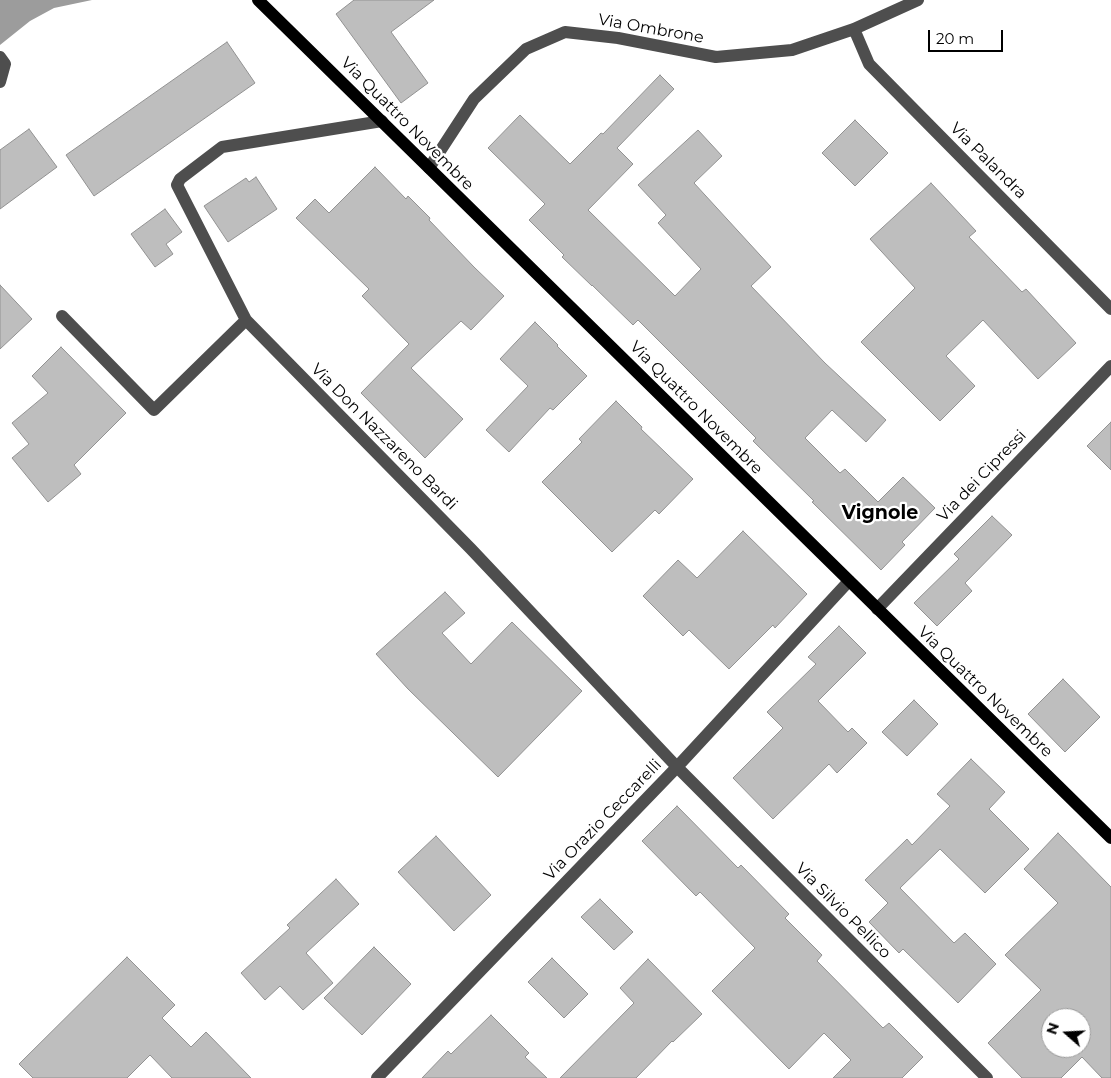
<!DOCTYPE html>
<style>
body{margin:0}
#map{position:relative;width:1111px;height:1078px;overflow:hidden;background:#fff;font-family:Montserrat,sans-serif}
canvas{display:block}
.north{position:absolute;left:1041px;top:1008px;width:50px;height:50px;box-sizing:border-box;background:#fff;border:1px solid #999;border-radius:50%;rotate:289deg;font-size:14px;font-weight:700;line-height:20px;text-align:center;color:#000}
.north::after{content:'';display:block;margin:auto;width:18px;height:22px;background:#000;clip-path:polygon(50% 0,100% 100%,50% 72%,0 100%)}
.scale{position:absolute;left:928px;top:30px;width:75px;height:22px;box-sizing:border-box;border:2px solid #000;border-top:0;padding-left:6px;font-size:15px;line-height:18px;white-space:nowrap;color:#000;-webkit-text-stroke:4px #fff;paint-order:stroke}
</style>
<div id="map">
<canvas width="1111" height="1078"></canvas>
<div class="north">N</div>
<div class="scale">20 m</div>
</div>
<script>
const c = document.querySelector('canvas').getContext('2d');
c.lineJoin = 'round';
function fill(path, color) { c.fillStyle = color; c.fill(path, 'evenodd'); }
const shape = rows => new Path2D(rows.map(r => 'M' + r).join(''));
function stroke(path, color, width, dash) { c.strokeStyle = color; c.lineWidth = width; c.lineCap = dash ? 'butt' : 'round'; c.setLineDash(dash || []); c.stroke(path); }
function label(font, color, halo, rows, align = 'center') {
  c.font = font + ' Montserrat,sans-serif'; c.lineWidth = 4.5; c.setLineDash([]); c.textBaseline = 'middle'; c.strokeStyle = halo; c.fillStyle = color; for (const [text, x, y, turn = 0] of rows) {
    c.save(); c.translate(x, y); c.rotate((+turn || 0) * Math.PI / 180); c.textAlign = isNaN(turn) ? turn : align; if (halo) c.strokeText(text, 0, 0); c.fillText(text, 0, 0); c.restore();
  }
}
fill(shape([
 [0,0,92,0,54,8,30,21,0,45]
]), '#9c9c9c');
const building = shape([
 [354,0,434,0,391,32,428,83,401,103,336,14,354,0],
 [227,42,255,83,94,196,66,155,227,42],
 [660,75,674,89,617,148,633,164,588,210,675,296,701,269,658,223,666,215,638,185,698,130,722,156,694,183,771,267,751,286,825,363,886,420,866,442,832,410,805,438,840,473,845,469,878,502,903,477,935,508,902,542,905,545,881,570,812,502,814,501,753,441,756,438,638,320,633,325,592,285,592,286,562,257,564,255,529,220,545,204,488,148,520,115,570,164,601,133,603,134,660,75],
 [855,120,888,153,855,186,822,153,855,120],
 [29,129,57,167,0,209,0,150,29,129],
 [375,167,406,199,408,196,430,218,429,220,474,267,504,296,471,330,461,321,411,368,463,419,425,458,361,393,409,344,362,296,369,289,296,218,315,199,329,213,375,167],
 [256,177,277,209,228,242,204,206,246,178,249,182,256,177],
 [931,183,976,231,969,237,1022,292,1026,289,1076,343,1038,379,983,320,946,356,975,386,940,421,861,342,915,288,870,239,931,183],
 [165,209,182,232,166,244,173,254,155,267,131,234,165,209],
 [0,285,32,319,0,349,0,285],
 [535,322,558,345,557,346,587,376,553,410,550,408,509,452,486,430,528,386,500,359,535,322],
 [61,347,126,413,74,465,81,474,48,502,12,458,29,444,12,423,48,393,32,376,61,347],
 [616,401,642,427,641,429,693,479,659,514,655,510,612,552,542,482,582,442,579,439,616,401],
 [1111,422,1111,470,1087,446,1111,422],
 [992,516,1012,535,965,583,972,591,937,626,914,603,959,559,954,554,992,516],
 [743,531,807,594,775,628,773,625,729,669,689,630,683,636,643,596,678,560,697,578,743,531],
 [445,592,465,613,442,633,471,664,512,622,582,691,498,777,408,689,376,654,445,592],
 [839,626,866,653,818,701,848,732,852,728,867,743,837,773,829,764,773,819,733,778,783,728,767,712,816,664,808,657,839,626],
 [1063,679,1100,717,1065,752,1028,714,1063,679],
 [914,700,938,724,907,756,882,732,914,700],
 [971,759,1005,792,989,809,1029,849,985,893,940,849,900,888,954,943,965,933,996,964,958,1003,903,949,899,953,869,922,888,903,865,880,907,839,912,845,950,806,937,794,971,759],
 [677,806,738,868,741,865,789,914,785,918,822,955,817,961,883,1028,889,1023,923,1057,902,1078,833,1078,851,1060,824,1033,789,1069,712,991,755,948,700,892,696,896,642,841,677,806],
 [1058,833,1111,887,1111,1078,1102,1078,1082,1057,1061,1078,1022,1078,988,1043,1041,990,1005,955,1058,903,1024,869,1058,833],
 [1051,1018,1081,1018,1081,1048,1051,1048,1051,1018],
 [436,836,491,895,454,931,398,872,436,836],
 [336,879,359,904,306,953,333,983,303,1010,280,986,265,1000,241,973,290,928,287,925,336,879],
 [600,899,633,932,614,950,581,917,600,899],
 [374,947,411,984,362,1035,324,998,374,947],
 [127,957,175,1005,162,1018,191,1047,206,1032,251,1078,172,1078,150,1055,127,1078,33,1078,19,1064,127,957],
 [552,958,588,994,564,1018,528,982,552,958],
 [648,959,702,1014,673,1042,672,1041,636,1078,560,1078,634,1003,620,988,648,959],
 [491,1015,529,1053,525,1057,547,1078,422,1078,448,1051,451,1054,491,1015]
]);
fill(building, '#bebebe');
stroke(building, '#929292', 1);
stroke(shape([
 [854,29,869,64,1111,309],
 [0,57,5,64,0,82],
 [429,168,474,99,526,49,565,32,618,38,716,57,792,50,854,29,918,0],
 [62,316,154,410,246,320,471,549,677,767,987,1078],
 [246,320,177,185,180,179,222,147,382,121],
 [877,609,1111,366],
 [377,1078,677,767,849,581]
]), '#4e4e4e', 12);
stroke(shape([
 [258,0,1111,838]
]), '#000', 12);
label('16px', '#000', '#fff', [
 ["Via Ombrone",651,29,10],
 ["Via Quattro Novembre",407,124,45],
 ["Via Palandra",988,161,45],
 ["Via Quattro Novembre",696,408,45],
 ["Via Don Nazzareno Bardi",384,437,45],
 ["Via dei Cipressi",982,476,-46],
 ["Via Quattro Novembre",985,692,44],
 ["Via Orazio Ceccarelli",603,820,-46],
 ["Via Silvio Pellico",843,911,45]
]);
label('bold 19px', '#000', '#fff', [
 ["Vignole",880,513]
]);
</script>
